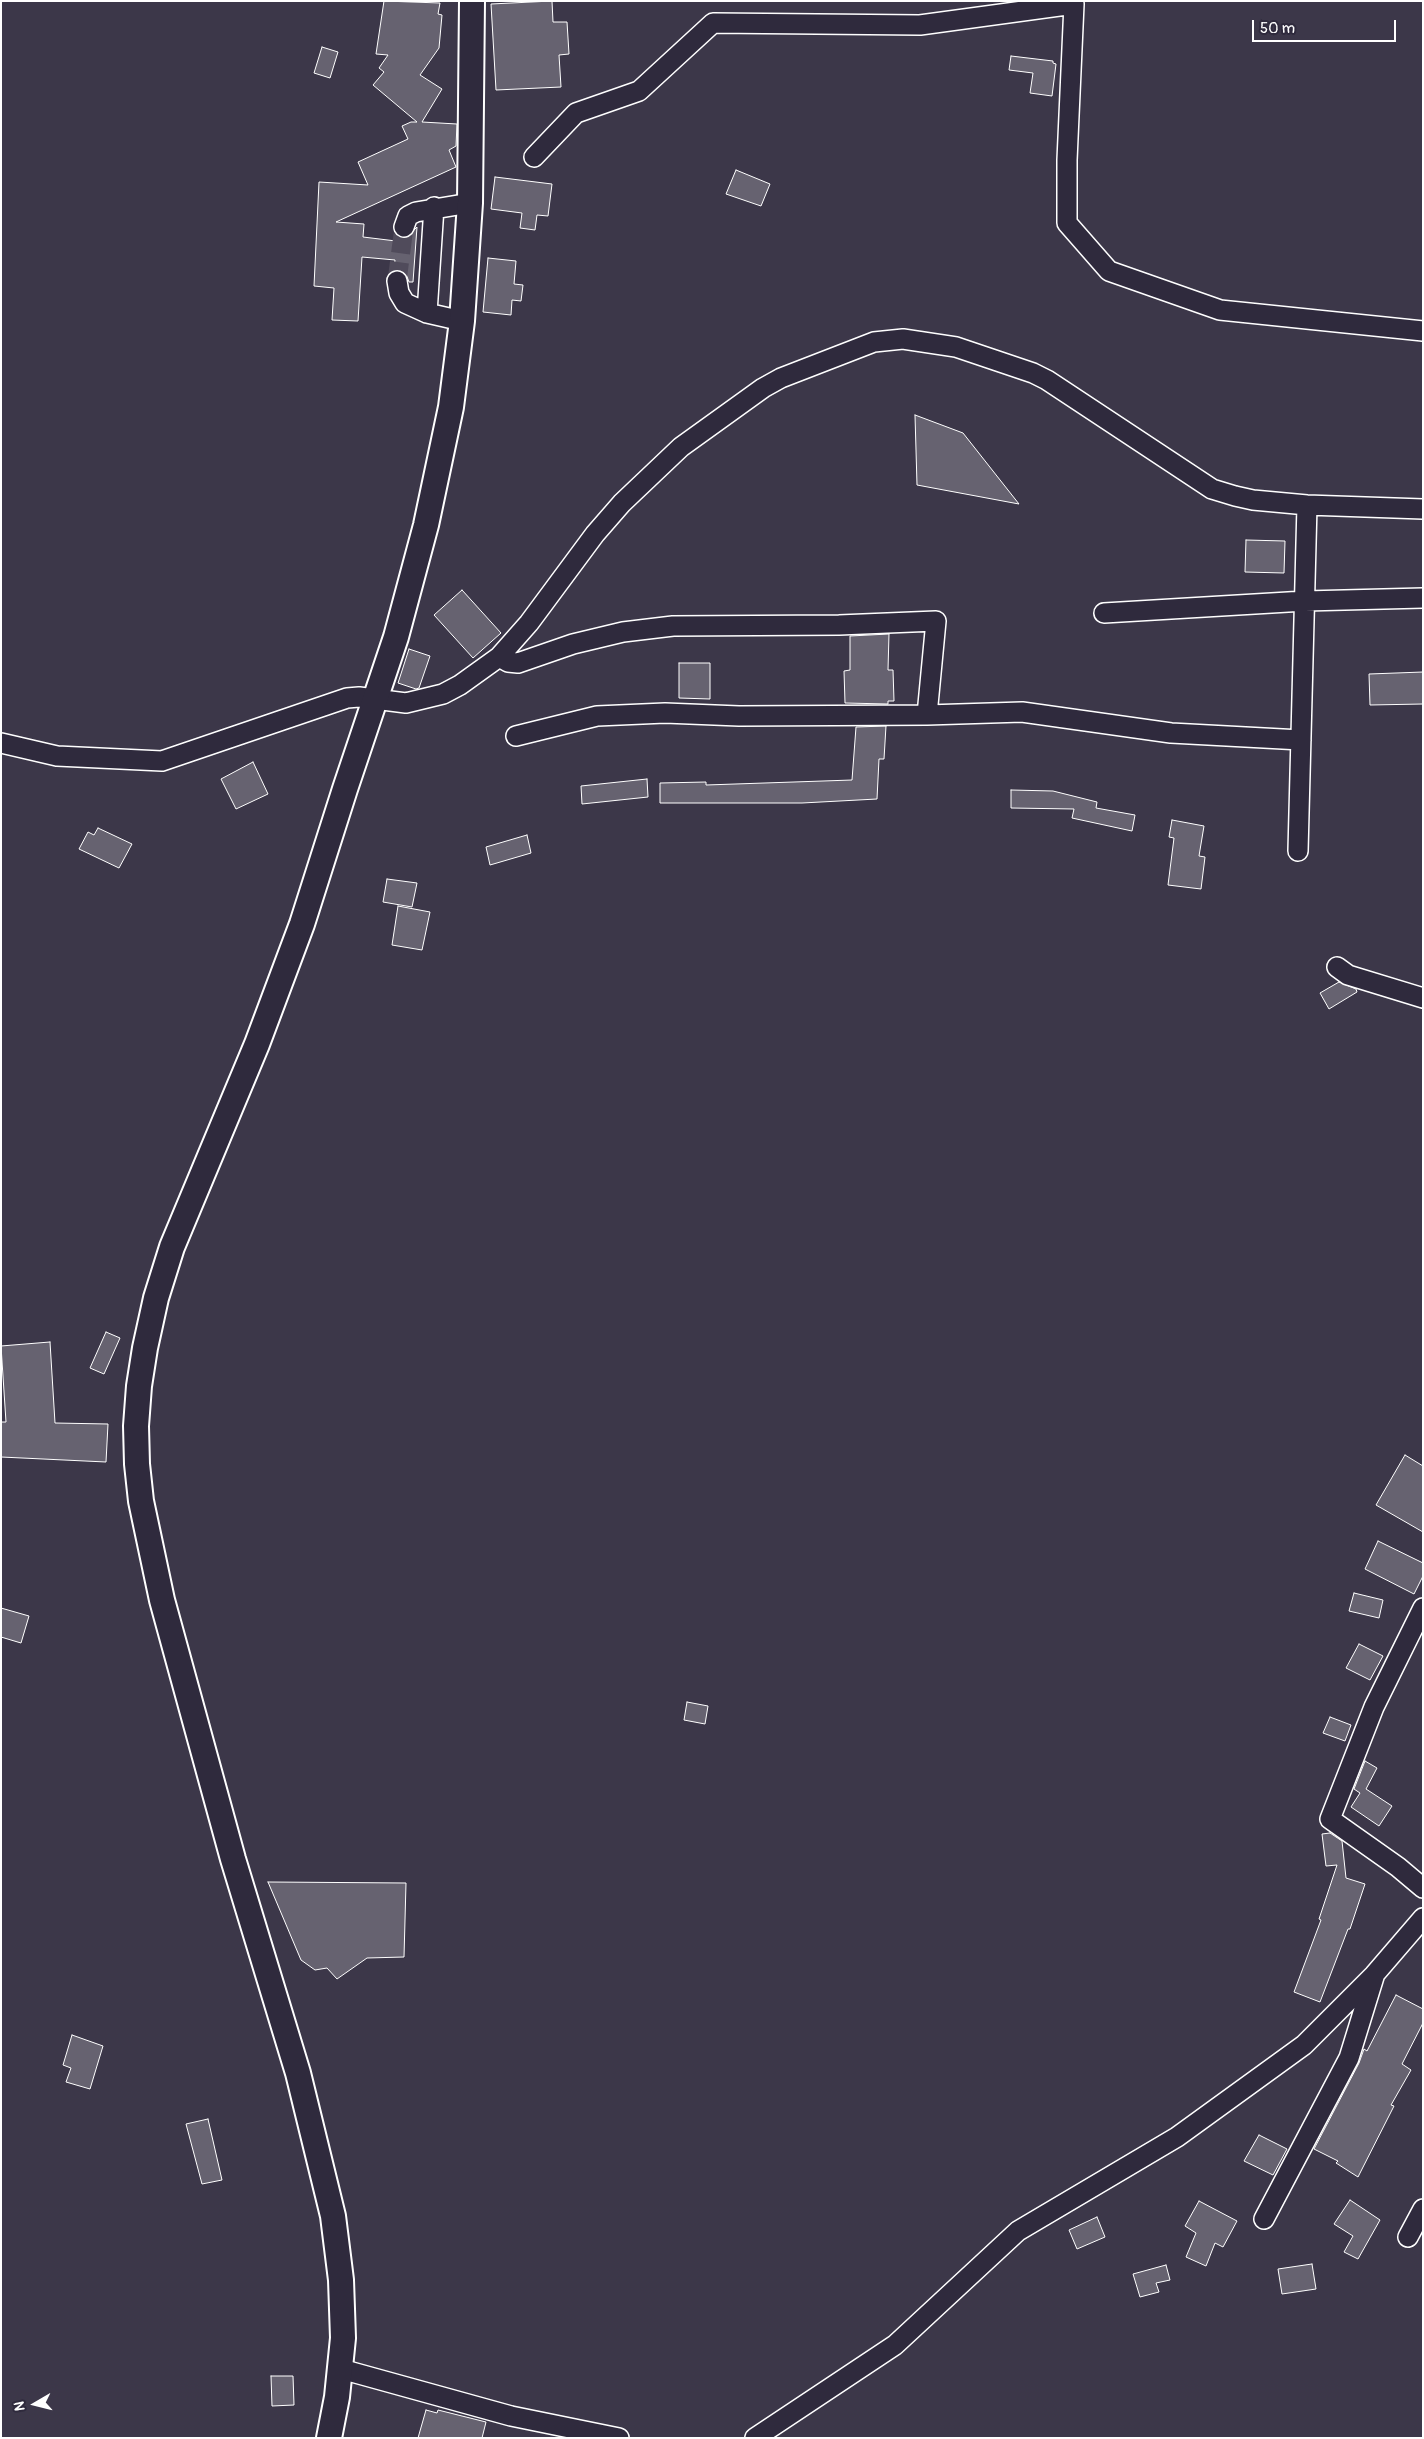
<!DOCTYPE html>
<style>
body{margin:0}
#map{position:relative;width:1424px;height:2439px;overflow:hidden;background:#3c3749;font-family:Pangolin,sans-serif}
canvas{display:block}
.frame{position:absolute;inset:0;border:2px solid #fff;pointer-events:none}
.north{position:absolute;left:10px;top:2379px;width:50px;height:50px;-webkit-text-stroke:4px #2f2a3d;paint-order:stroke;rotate:262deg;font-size:14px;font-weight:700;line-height:20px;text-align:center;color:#fff}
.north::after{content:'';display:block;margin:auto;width:18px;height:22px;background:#fff;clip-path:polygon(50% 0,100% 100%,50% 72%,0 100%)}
.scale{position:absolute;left:1252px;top:20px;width:144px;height:22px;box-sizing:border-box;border:2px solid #fff;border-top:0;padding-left:6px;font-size:15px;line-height:18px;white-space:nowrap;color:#fff;-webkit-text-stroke:4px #2f2a3d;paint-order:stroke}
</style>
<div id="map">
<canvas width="1424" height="2439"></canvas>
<div class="frame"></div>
<div class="north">N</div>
<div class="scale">50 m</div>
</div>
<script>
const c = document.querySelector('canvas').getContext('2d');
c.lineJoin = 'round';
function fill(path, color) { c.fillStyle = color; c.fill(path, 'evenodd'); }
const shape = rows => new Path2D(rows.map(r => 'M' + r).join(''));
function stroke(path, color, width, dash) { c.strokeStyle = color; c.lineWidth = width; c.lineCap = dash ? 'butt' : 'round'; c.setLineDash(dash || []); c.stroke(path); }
const building = shape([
 [384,1,440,3,438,14,442,15,439,48,420,75,442,89,422,122,457,124,456,146,449,150,456,167,336,222,364,224,363,237,396,241,397,235,406,238,417,227,413,282,409,282,406,274,401,271,394,270,395,260,362,257,358,321,332,320,334,288,314,286,319,182,368,185,358,162,408,139,402,126,411,122,417,122,373,85,384,72,379,68,388,55,376,54,384,1],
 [552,1,553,22,567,22,569,54,559,55,561,87,496,90,491,4,552,1],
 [322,47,338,52,330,78,314,73,322,47],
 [1011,56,1053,61,1053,63,1056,64,1052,96,1030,93,1033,73,1009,70,1011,56],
 [736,170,770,184,761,206,726,194,736,170],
 [495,177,552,184,548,216,537,215,535,230,520,228,522,213,491,209,495,177],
 [488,258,516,261,514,284,523,285,521,301,512,300,511,315,483,312,488,258],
 [915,415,963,433,1019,504,917,485,915,415],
 [1246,540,1285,541,1284,573,1245,572,1246,540],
 [462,590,501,633,473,658,434,615,462,590],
 [889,634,888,670,893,670,894,701,888,701,888,704,845,703,844,671,850,670,850,636,889,634],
 [409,649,430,656,419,688,416,689,398,683,409,649],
 [679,663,710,663,710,699,679,698,679,663],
 [1423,672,1423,704,1370,705,1369,674,1423,672],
 [886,726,884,759,879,759,877,799,802,803,660,803,660,783,706,782,706,785,852,780,856,727,886,726],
 [253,762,268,794,236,809,221,779,253,762],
 [647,779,648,797,582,804,581,786,647,779],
 [1011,790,1053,791,1097,802,1096,808,1135,815,1132,831,1072,818,1074,809,1011,808,1011,790],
 [1172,820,1204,826,1199,856,1205,857,1201,889,1168,885,1174,838,1169,837,1172,820],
 [98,828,132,844,119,868,79,849,88,832,94,835,98,828],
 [527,835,531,853,490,865,486,847,527,835],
 [387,879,417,883,412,907,383,902,387,879],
 [398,906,430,912,422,950,392,945,398,906],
 [1339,982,1356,989,1357,992,1329,1009,1320,993,1339,982],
 [106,1332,120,1338,104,1374,90,1368,106,1332],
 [50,1342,55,1423,108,1424,106,1462,1,1457,1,1422,6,1422,1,1346,50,1342],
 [1405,1455,1423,1466,1423,1532,1376,1505,1405,1455],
 [1378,1541,1423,1563,1423,1576,1414,1594,1365,1569,1378,1541],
 [1354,1593,1383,1600,1379,1618,1349,1611,1354,1593],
 [1,1608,29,1616,21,1643,1,1637,1,1608],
 [1359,1644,1383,1656,1370,1680,1346,1668,1359,1644],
 [687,1702,708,1706,705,1724,684,1720,687,1702],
 [1330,1717,1351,1725,1345,1741,1323,1733,1330,1717],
 [1365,1761,1377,1768,1366,1789,1392,1806,1379,1826,1351,1807,1360,1793,1354,1789,1365,1761],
 [1330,1833,1342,1841,1346,1878,1365,1884,1350,1929,1348,1929,1320,2002,1294,1992,1321,1920,1319,1919,1337,1865,1326,1866,1322,1834,1330,1833],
 [268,1882,406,1883,404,1957,367,1958,337,1979,327,1968,315,1970,301,1960,268,1882],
 [1396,1995,1423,2009,1423,2023,1402,2064,1411,2070,1391,2105,1394,2106,1358,2177,1336,2163,1338,2161,1314,2149,1359,2063,1364,2049,1367,2051,1396,1995],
 [72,2035,103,2046,90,2089,66,2082,71,2068,63,2065,72,2035],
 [208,2119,222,2180,202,2184,186,2124,208,2119],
 [1259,2135,1287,2149,1273,2175,1244,2161,1259,2135],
 [1350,2200,1380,2220,1358,2259,1344,2252,1353,2236,1334,2224,1350,2200],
 [1199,2201,1237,2221,1223,2247,1215,2243,1206,2266,1186,2257,1196,2233,1185,2226,1199,2201],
 [1097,2217,1105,2237,1077,2249,1069,2230,1097,2217],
 [1312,2264,1316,2289,1282,2294,1278,2269,1312,2264],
 [1166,2265,1170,2280,1156,2283,1159,2292,1140,2297,1133,2274,1166,2265],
 [271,2376,293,2376,294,2405,272,2406,271,2376],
 [426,2410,437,2413,438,2410,486,2422,482,2438,418,2438,426,2410]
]);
fill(building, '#666270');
stroke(building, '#fff', 1);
stroke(shape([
 [397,281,404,227]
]), '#504b5b', 19, [19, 9]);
const minor = shape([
 [534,157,576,113,639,91,713,23,920,25,1074,4,1067,160,1067,223,1109,271,1220,310,1423,331],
 [404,227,408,216,416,212,470,203],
 [397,281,399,293,405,303,427,313,462,321],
 [427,313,434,207],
 [1104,613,1305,601,1423,598],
 [499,657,508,662,518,663,573,644,623,632,673,626,839,625,936,621,927,715],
 [516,736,597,716,665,713,739,716,927,715,1022,712,1171,733,1301,740],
 [1,743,57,756,162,761,347,698,359,697,406,703,443,694,460,685,499,657,529,623,595,534,622,503,681,447,763,388,781,378,874,342,903,339,956,347,1033,373,1047,380,1212,489,1235,496,1253,500,1307,505,1423,509],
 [1298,851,1307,505],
 [1337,967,1348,975,1423,998],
 [1423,1608,1374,1707,1330,1819,1398,1867,1423,1888],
 [1264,2219,1349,2058,1374,1977],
 [1408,2237,1423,2209],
 [341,2369,511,2416,619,2438],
 [755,2438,895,2345,1018,2231,1177,2137,1304,2045,1374,1975,1423,1918]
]);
const major = shape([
 [329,2438,337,2397,343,2338,341,2280,333,2216,298,2073,233,1859,162,1600,141,1501,137,1464,136,1426,139,1386,145,1348,156,1298,172,1247,257,1044,302,924,345,789,396,637,426,525,451,407,462,321,470,203,472,1]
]);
stroke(minor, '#fff', 22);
stroke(major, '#fff', 28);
stroke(minor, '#2f2a3d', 19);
stroke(major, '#2f2a3d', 24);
</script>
